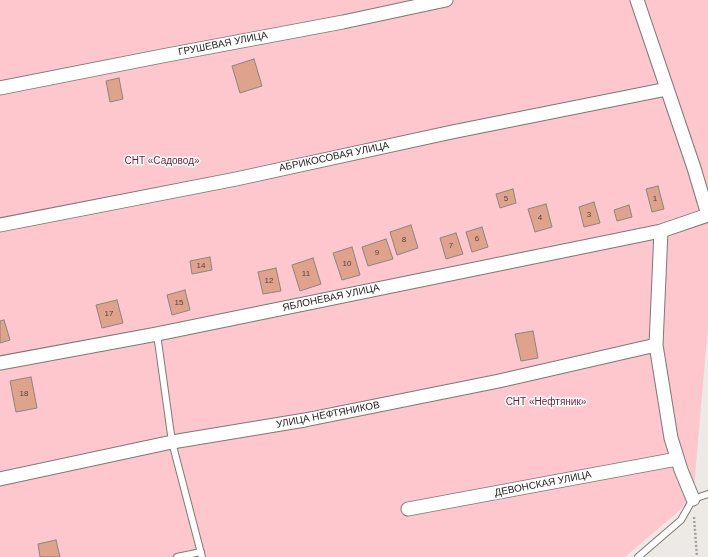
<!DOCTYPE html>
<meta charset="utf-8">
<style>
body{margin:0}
canvas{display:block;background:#edeae6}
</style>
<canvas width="708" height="557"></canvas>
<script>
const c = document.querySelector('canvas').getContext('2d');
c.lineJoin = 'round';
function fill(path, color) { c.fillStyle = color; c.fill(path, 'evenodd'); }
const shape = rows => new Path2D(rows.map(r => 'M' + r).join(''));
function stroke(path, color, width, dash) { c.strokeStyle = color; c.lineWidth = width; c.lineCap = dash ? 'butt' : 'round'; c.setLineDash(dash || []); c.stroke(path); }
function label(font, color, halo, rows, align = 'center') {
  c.font = font + ' Helvetica,sans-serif'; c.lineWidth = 3; c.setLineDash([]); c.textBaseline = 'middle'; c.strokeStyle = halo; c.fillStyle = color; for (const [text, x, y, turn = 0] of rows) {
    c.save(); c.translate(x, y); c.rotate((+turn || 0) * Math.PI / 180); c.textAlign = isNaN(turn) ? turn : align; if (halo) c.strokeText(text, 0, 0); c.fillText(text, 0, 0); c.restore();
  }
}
fill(shape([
 [0,0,708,0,708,326,693,499,625,557,0,557]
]), '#fec6cd');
const building = shape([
 [254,59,262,86,240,93,232,66,254,59],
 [119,78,123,99,110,102,106,81,119,78],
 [658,186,664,209,652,212,646,189,658,186],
 [513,189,516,203,500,208,496,194,513,189],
 [594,202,600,223,584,227,579,207,594,202],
 [546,204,552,227,535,232,528,209,546,204],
 [629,205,632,217,617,221,614,210,629,205],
 [411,225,418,248,397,255,390,232,411,225],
 [482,227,488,247,472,252,466,232,482,227],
 [456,233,463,254,446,259,440,238,456,233],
 [386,239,393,259,368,266,362,247,386,239],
 [352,247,360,275,342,280,333,253,352,247],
 [210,257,212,270,192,274,190,261,210,257],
 [313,258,321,284,300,291,292,265,313,258],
 [276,268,281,291,263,294,258,272,276,268],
 [185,290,190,310,172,315,167,295,185,290],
 [117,300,123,323,102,328,96,305,117,300],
 [4,320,10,340,0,343,0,321,4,320],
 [533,331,538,358,521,361,515,334,533,331],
 [31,377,37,408,16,412,10,381,31,377],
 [56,540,60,557,40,557,38,544,56,540]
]);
fill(building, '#dfa38c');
stroke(building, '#8a8583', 1);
const service = shape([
 [157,334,172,442,202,557],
 [177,557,201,552],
 [638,557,681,520,693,499,708,494]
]);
const minor = shape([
 [637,0,694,168,708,215,661,231,656,345,671,438,681,470,693,499],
 [0,88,162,56,343,22,446,0],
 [0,225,236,179,452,132,667,89],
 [0,363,157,334,661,231],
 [0,479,172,442,305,420,499,381,656,345],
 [408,509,677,459]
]);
stroke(service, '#7c7976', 8);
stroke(minor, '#7c7976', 15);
stroke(shape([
 [694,517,697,557]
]), '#a3a19e', 2.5, [2, 2]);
stroke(service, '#fff', 6);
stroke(minor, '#fff', 13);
label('8px', '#52423c', null, [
 ["5",506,199],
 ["1",655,199],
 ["3",589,215],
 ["4",540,218],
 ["6",477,239],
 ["8",404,240],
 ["7",451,246],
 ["9",377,253],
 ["10",347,264],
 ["14",201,266],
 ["11",306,274],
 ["12",269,281],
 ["15",179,303],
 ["17",109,314],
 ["18",24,394]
]);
label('10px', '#232221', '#fff', [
 ["ГРУШЕВАЯ УЛИЦА",223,44,-11],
 ["АБРИКОСОВАЯ УЛИЦА",334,157,-12],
 ["ЯБЛОНЕВАЯ УЛИЦА",331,298,-12],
 ["УЛИЦА НЕФТЯНИКОВ",328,415,-11],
 ["ДЕВОНСКАЯ УЛИЦА",543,484,-11]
]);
label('10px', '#681c2f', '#fff', [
 ["СНТ «Садовод»",162,161],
 ["СНТ «Нефтяник»",546,402]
]);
</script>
